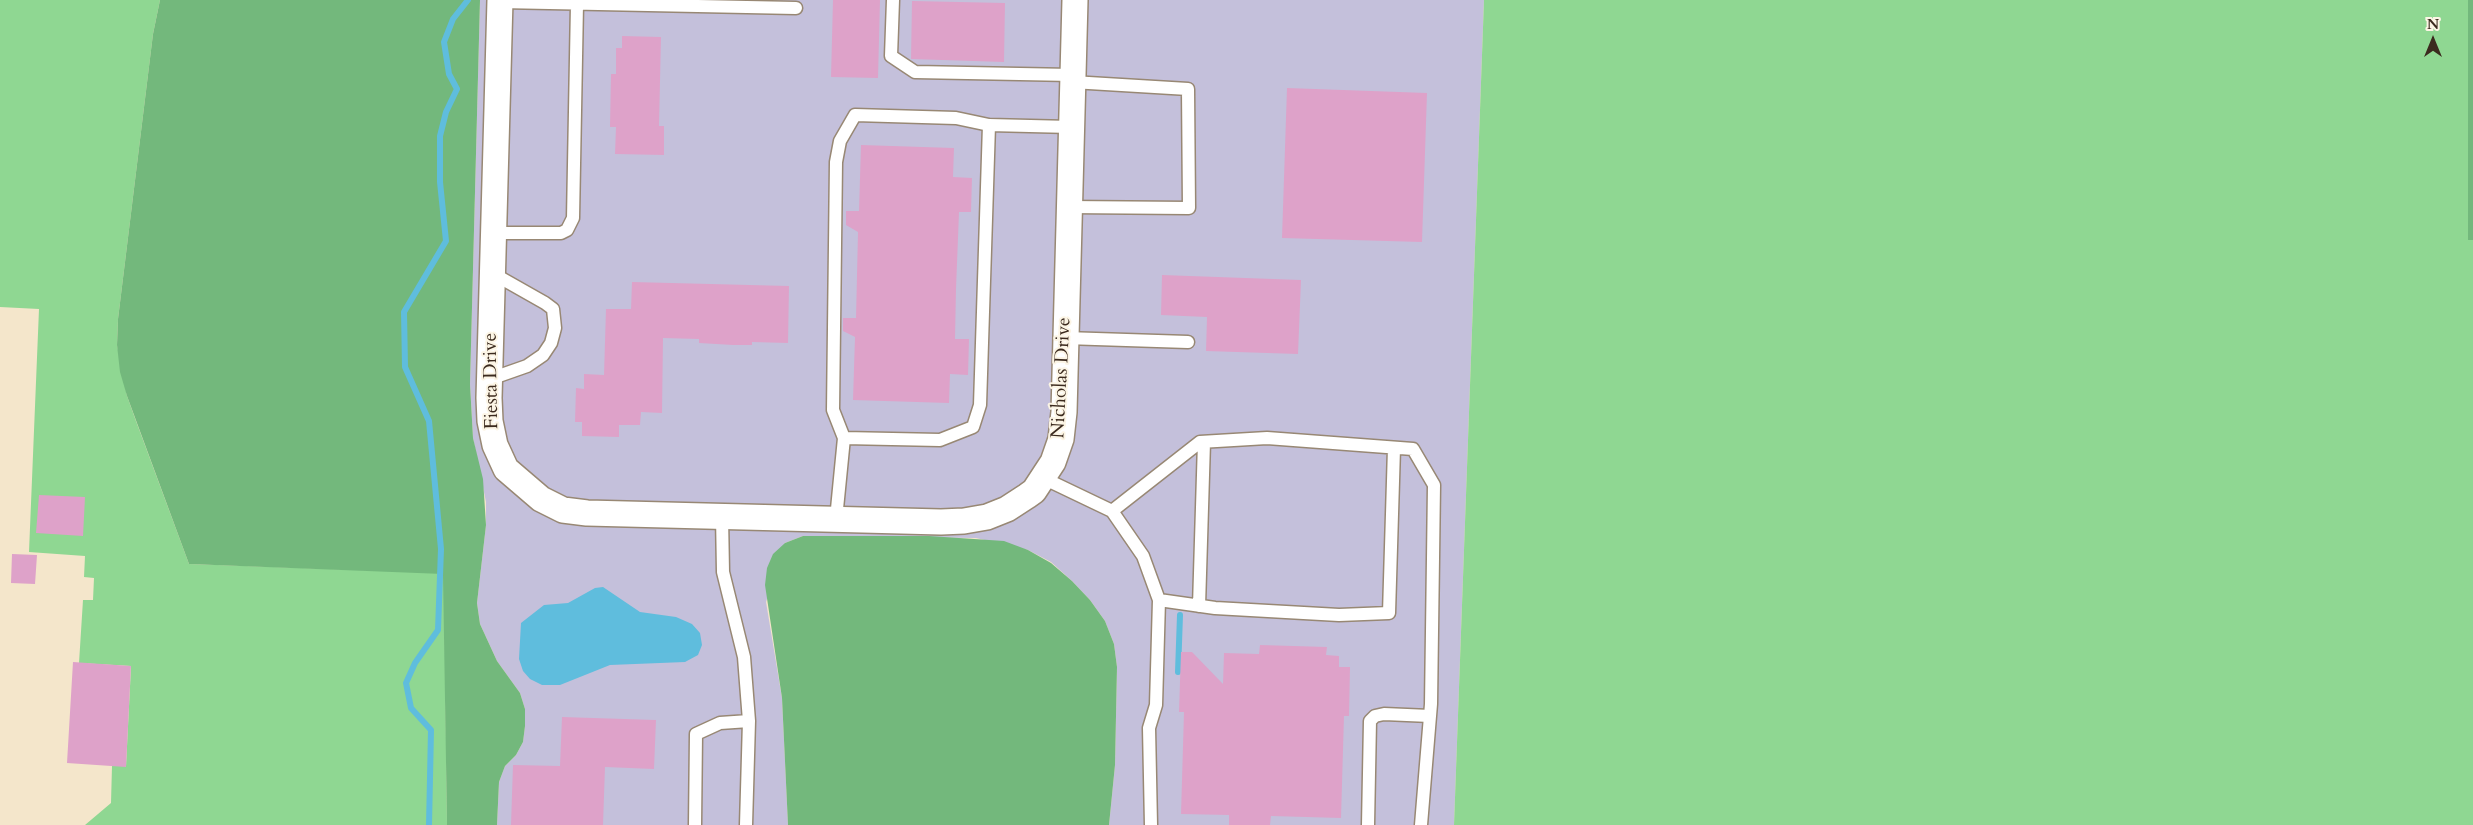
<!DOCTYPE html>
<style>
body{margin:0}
#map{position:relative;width:2473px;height:825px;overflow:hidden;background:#f4e6cb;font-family:Cardo,serif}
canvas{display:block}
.north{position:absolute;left:2408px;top:15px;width:50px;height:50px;-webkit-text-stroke:4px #fcf5e5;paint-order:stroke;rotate:0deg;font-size:14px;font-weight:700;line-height:20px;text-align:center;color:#3b2a1e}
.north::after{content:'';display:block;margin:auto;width:18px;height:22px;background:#3b2a1e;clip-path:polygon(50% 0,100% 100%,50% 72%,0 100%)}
</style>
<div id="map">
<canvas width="2473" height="825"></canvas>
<div class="north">N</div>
</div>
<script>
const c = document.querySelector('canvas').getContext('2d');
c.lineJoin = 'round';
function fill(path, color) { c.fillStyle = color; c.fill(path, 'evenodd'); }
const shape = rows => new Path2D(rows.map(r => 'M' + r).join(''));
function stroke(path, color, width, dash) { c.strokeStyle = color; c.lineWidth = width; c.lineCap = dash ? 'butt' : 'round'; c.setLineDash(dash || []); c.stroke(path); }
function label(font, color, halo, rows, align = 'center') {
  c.font = font + ' Cardo,serif'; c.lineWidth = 4; c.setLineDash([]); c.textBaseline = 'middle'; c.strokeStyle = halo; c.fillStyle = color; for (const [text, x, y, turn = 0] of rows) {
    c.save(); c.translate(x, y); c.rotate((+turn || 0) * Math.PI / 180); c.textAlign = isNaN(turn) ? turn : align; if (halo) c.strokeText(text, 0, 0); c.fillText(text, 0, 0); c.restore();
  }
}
fill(shape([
 [480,0,1484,0,1454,825,1109,825,1115,765,1117,667,1114,644,1105,621,1090,600,1072,581,1051,562,1028,550,976,538,803,536,785,543,766,602,782,698,788,825,497,825,499,782,505,766,516,755,523,742,525,726,525,709,520,693,497,661,480,624,477,603,486,525,486,502,473,438,470,384]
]), '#c4c0db');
fill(shape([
 [0,0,160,0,153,34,118,319,117,345,127,396,136,421,189,564,444,573,447,825,85,825,111,803,112,766,126,766,131,666,79,663,83,600,93,600,94,578,84,577,85,556,29,552,39,309,0,307],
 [1484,0,2468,0,2468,239,2473,240,2473,825,1454,825]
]), '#8fd792');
fill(shape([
 [160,0,480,0,470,384,473,438,483,479,486,525,477,603,480,624,497,661,520,693,525,709,525,726,523,742,516,755,505,766,499,782,497,825,447,825,443,574,189,564,127,396,120,372,117,345,118,319,153,34],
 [2468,0,2473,0,2473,240,2468,240],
 [803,536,929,536,1004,541,1028,550,1051,563,1072,581,1090,600,1105,621,1114,644,1117,667,1115,765,1109,825,788,825,782,698,765,585,767,568,773,554,785,543]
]), '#73b87c');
fill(shape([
 [603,587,640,612,676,617,692,624,700,633,702,645,698,655,685,662,610,665,560,685,542,685,530,679,523,671,519,659,521,623,544,605,568,603,595,588]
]), '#5fbddd');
stroke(shape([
 [1178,672,1180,615],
 [429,825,431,730,411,708,406,683,415,663,438,630,441,549,429,421,405,367,404,312,446,241,440,182,440,136,446,112,457,89,449,74,444,42,453,19,468,0]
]), '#5fbddd', 6);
fill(shape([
 [833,0,880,0,878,78,831,77],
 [912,1,1005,3,1004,62,911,59],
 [622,36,661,37,659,126,664,126,664,155,615,154,616,127,610,127,611,74,616,74,616,48,622,48],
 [1287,88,1427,93,1422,242,1282,238],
 [861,145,954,148,953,177,972,178,971,212,959,212,956,289,955,339,969,339,968,375,950,374,949,403,853,400,855,337,843,331,843,318,856,318,858,232,846,225,846,211,859,211],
 [1162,275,1301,280,1298,354,1206,351,1207,317,1161,315],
 [632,282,789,286,788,343,752,342,752,345,733,345,699,343,699,339,663,338,662,413,641,412,640,425,619,425,619,437,582,436,582,422,575,422,576,388,584,389,584,374,604,375,606,309,631,309],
 [39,495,85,497,83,536,36,533],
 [12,554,37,555,35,584,11,583],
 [1260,645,1327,647,1326,655,1339,656,1339,667,1350,667,1349,716,1344,716,1341,818,1271,816,1270,825,1229,825,1229,815,1181,814,1184,712,1179,712,1181,652,1192,652,1223,684,1224,653,1259,654],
 [73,662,131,666,126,767,67,763],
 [562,717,656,720,654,769,605,767,603,825,511,825,513,765,560,766]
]), '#dea2c9');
const service = shape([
 [893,0,891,56,915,72,1072,75],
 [500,2,796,8],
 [1068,207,1189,208,1188,89,1072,82],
 [493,233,561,233,567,230,573,218,577,4],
 [1065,338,1188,342],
 [490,379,527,366,543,355,551,343,555,328,553,309,545,303,492,273],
 [844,438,833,410,836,162,840,141,855,115,956,118,989,125],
 [1043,478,1112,511,1143,556,1159,600,1156,705,1149,728,1151,825],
 [1112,511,1200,442,1267,438,1413,449,1434,485,1431,704,1421,825],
 [722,516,723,572,744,657,749,721,746,825],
 [836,519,844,438,940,440,973,427,980,405,989,125,1071,127],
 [1159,600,1215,608,1339,615,1389,613,1394,448],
 [1199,606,1204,442],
 [695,825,696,734,720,723,749,721],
 [1368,825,1370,721,1375,716,1384,714,1430,716]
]);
const minor = shape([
 [500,0,489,398,490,421,495,445,506,469,541,499,563,510,587,513,941,522,964,521,987,517,1007,509,1027,496,1034,491,1053,462,1061,439,1064,412,1075,0]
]);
stroke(service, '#988874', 15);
stroke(minor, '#988874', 28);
stroke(service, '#fff', 12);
stroke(minor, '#fff', 25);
label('19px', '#3b2a1e', '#fcf5e5', [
 ["Nicholas Drive",1062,378,-87],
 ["Fiesta Drive",492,381,-91]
]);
</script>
